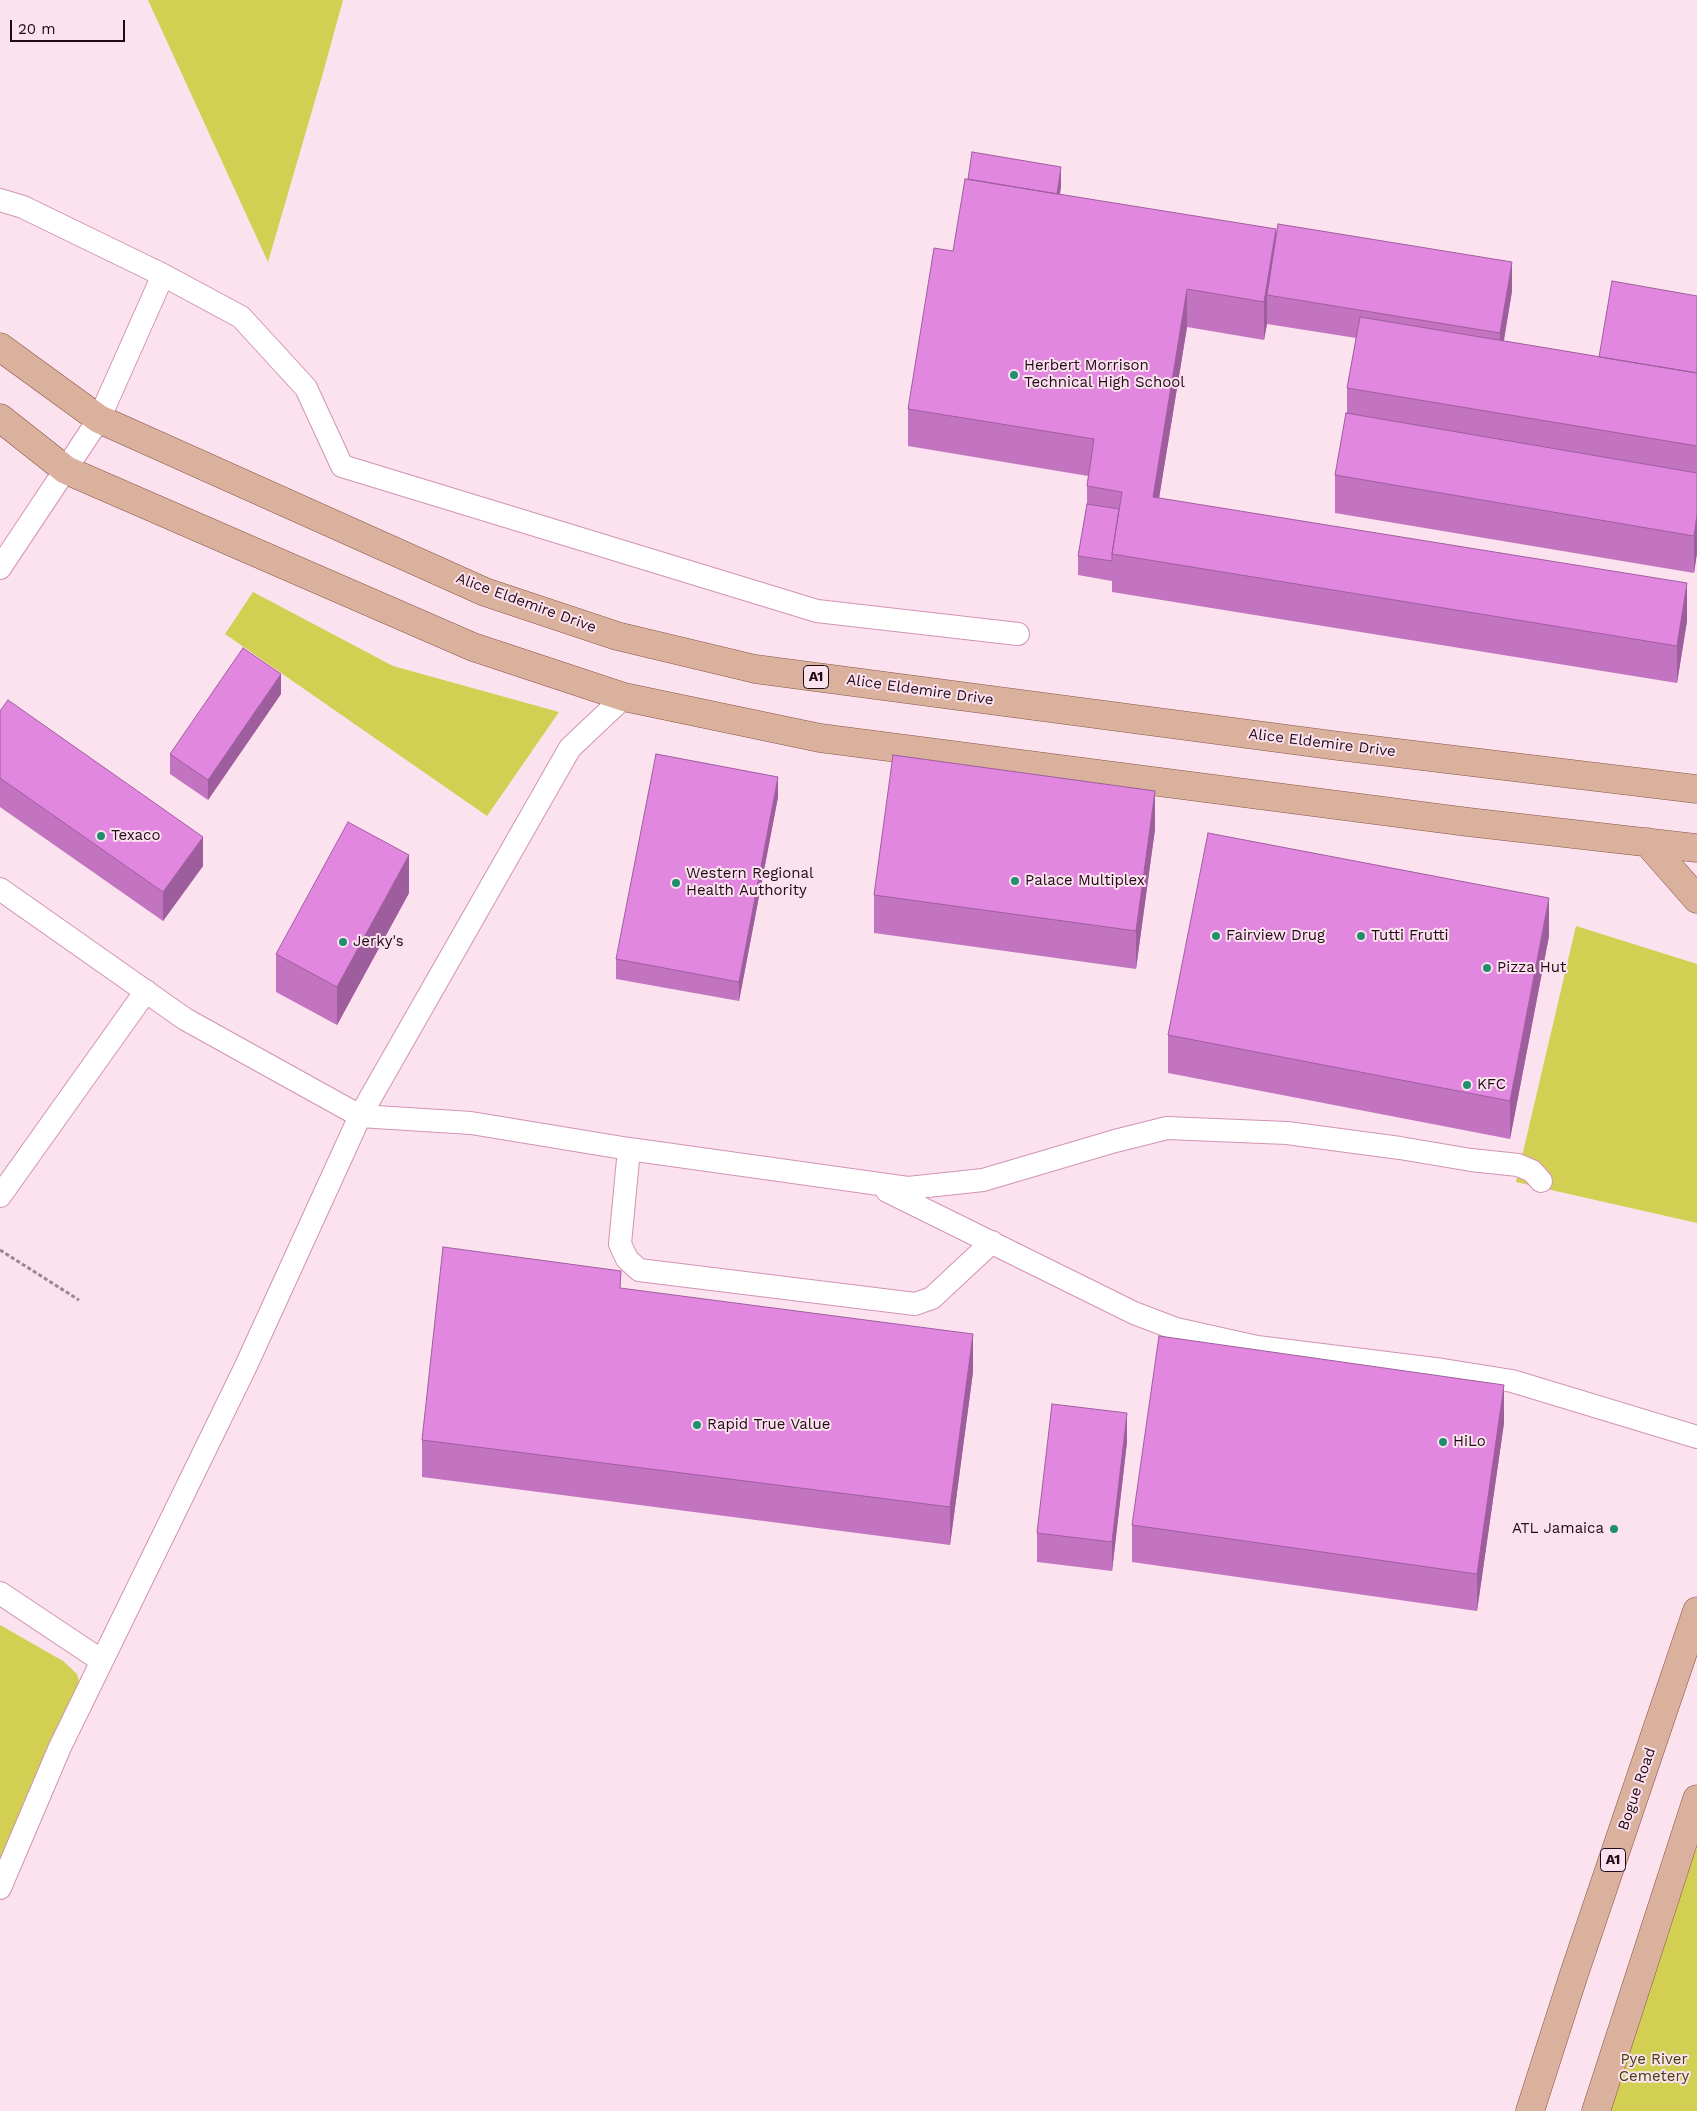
<!DOCTYPE html>
<style>
body{margin:0}
#map{position:relative;width:1697px;height:2111px;overflow:hidden;background:#fce1ee;font-family:"Work Sans",sans-serif}
canvas{display:block}
.scale{position:absolute;left:10px;top:20px;width:115px;height:22px;box-sizing:border-box;border:2px solid #1f0a16;border-top:0;padding-left:6px;font-size:15px;line-height:18px;white-space:nowrap;color:#1f0a16;-webkit-text-stroke:4px #fce1ee;paint-order:stroke}
</style>
<div id="map">
<canvas width="1697" height="2111"></canvas>
<div class="scale">20 m</div>
</div>
<script>
const c = document.querySelector('canvas').getContext('2d');
c.lineJoin = 'round';
function fill(path, color) { c.fillStyle = color; c.fill(path, 'evenodd'); }
const shape = rows => new Path2D(rows.map(r => 'M' + r).join(''));
function stroke(path, color, width, dash) { c.strokeStyle = color; c.lineWidth = width; c.lineCap = dash ? 'butt' : 'round'; c.setLineDash(dash || []); c.stroke(path); }
function label(font, color, halo, rows, align = 'center') {
  c.font = font + ' "Work Sans",sans-serif'; c.lineWidth = 4; c.setLineDash([]); c.textBaseline = 'middle'; c.strokeStyle = halo; c.fillStyle = color; for (const [text, x, y, turn = 0] of rows) {
    c.save(); c.translate(x, y); c.rotate((+turn || 0) * Math.PI / 180); c.textAlign = isNaN(turn) ? turn : align; if (halo) c.strokeText(text, 0, 0); c.fillText(text, 0, 0); c.restore();
  }
}
fill(shape([
 [148,0,343,0,323,73,268,262],
 [253,592,393,666,559,712,487,816,225,634],
 [1576,926,1697,964,1697,1223,1516,1182],
 [0,1625,63,1661,77,1674,80,1686,0,1870],
 [1697,1803,1697,2111,1596,2111]
]), '#d2cf52');
const service = shape([
 [0,200,23,207,163,275,241,317,306,388,342,466,817,611,1018,634],
 [0,568,99,419,163,275],
 [0,889,185,1019,360,1116,471,1123,629,1149,908,1188,983,1180,1115,1141,1167,1128,1287,1133,1400,1148,1471,1160,1518,1165,1532,1171,1541,1181],
 [629,1149,620,1244,627,1259,639,1270,915,1304,932,1298,992,1242],
 [887,1191,1134,1313,1176,1329,1257,1347,1443,1370,1512,1381,1697,1437],
 [0,1196,146,991],
 [0,1593,102,1661],
 [0,1888,60,1747,245,1368,360,1116,570,748,624,697]
]);
const primary = shape([
 [0,347,99,419,485,592,617,636,755,669,1339,746,1697,789],
 [0,418,66,470,473,647,624,697,820,738,1468,822,1697,848],
 [1647,842,1697,899],
 [1530,2111,1574,1974,1697,1611],
 [1596,2111,1697,1799]
]);
stroke(service, '#d294b4', 24);
stroke(primary, '#875543', 29);
stroke(shape([
 [0,1250,79,1300]
]), '#9d8592', 3, [4, 2.5]);
stroke(service, '#fff', 22);
stroke(primary, '#d9b19d', 28);
fill(shape([
 [968,179,1061,186,1060,194,1276,239,1512,291,1504,341,1599,357,1697,296,1697,553,1694,573,1335,513,1335,475,1347,413,1347,388,1356,338,1267,324,1264,340,1187,327,1159,498,1687,621,1677,683,1112,592,1112,581,1078,575,1078,556,1087,504,1087,486,1088,476,908,446,908,409,953,251],
 [281,694,208,800,170,774,170,754],
 [0,711,203,866,163,921,0,807],
 [778,797,739,1001,616,979,616,959],
 [1155,829,1136,969,874,933,874,895],
 [409,893,337,1025,276,992,276,954],
 [1549,936,1510,1139,1168,1073,1168,1035],
 [621,1289,973,1372,950,1545,422,1477,422,1440],
 [1504,1423,1477,1611,1132,1562,1132,1525],
 [1127,1442,1112,1571,1037,1562,1037,1533]
]), '#c274c1');
fill(shape([
 [1061,167,1061,186,1054,231,1054,211],
 [1276,229,1276,266,1267,295,1267,324,1264,340,1264,302],
 [1512,262,1512,291,1500,362,1500,333],
 [1187,289,1187,327,1153,535,1153,497],
 [1697,515,1697,553,1694,573,1694,536],
 [1687,583,1687,621,1677,683,1677,646],
 [281,674,281,694,208,800,208,780],
 [778,777,778,797,739,1001,739,982],
 [1155,791,1155,829,1136,969,1136,931],
 [203,837,203,866,163,921,163,892],
 [409,855,409,893,337,1025,337,987],
 [1549,898,1549,936,1510,1139,1510,1101],
 [973,1334,973,1372,950,1545,950,1507],
 [1504,1385,1504,1423,1477,1611,1477,1574],
 [1127,1413,1127,1442,1112,1571,1112,1542]
]), '#9e5e9d');
const building = shape([
 [972,152,1061,167,1057,194,968,179,972,152],
 [965,179,1276,229,1264,302,1187,289,1153,497,1687,583,1677,646,1112,554,1122,492,1087,486,1094,439,908,409,934,248,953,251,965,179],
 [1278,224,1512,262,1500,333,1267,295,1278,224],
 [1612,281,1697,296,1697,373,1599,357,1612,281],
 [1360,317,1697,373,1697,446,1347,388,1360,317],
 [1346,413,1697,473,1697,515,1694,536,1335,475,1346,413],
 [1087,504,1119,509,1112,554,1112,561,1078,556,1087,504],
 [243,648,281,674,208,780,170,754,243,648],
 [8,700,203,837,163,892,0,778,0,711,8,700],
 [656,754,778,777,739,982,616,959,656,754],
 [893,755,1155,791,1136,931,874,895,893,755],
 [348,822,409,855,337,987,276,954,348,822],
 [1208,833,1549,898,1510,1101,1168,1035,1208,833],
 [443,1247,621,1271,620,1288,973,1334,950,1507,422,1440,443,1247],
 [1159,1336,1504,1385,1477,1574,1132,1525,1159,1336],
 [1052,1404,1127,1413,1112,1542,1037,1533,1052,1404]
]);
fill(building, '#e287e0');
stroke(building, '#9e5e9d', 1);
for (const [x, y, r, color] of [
 [1014,375,5,"#218e6d"],
 [101,836,5,"#218e6d"],
 [1015,881,5,"#218e6d"],
 [676,883,5,"#218e6d"],
 [1216,936,5,"#218e6d"],
 [1361,936,5,"#218e6d"],
 [343,942,5,"#218e6d"],
 [1487,968,5,"#218e6d"],
 [1467,1085,5,"#218e6d"],
 [697,1425,5,"#218e6d"],
 [1443,1442,5,"#218e6d"],
 [1614,1529,5,"#218e6d"]
]) { const dot = new Path2D(); dot.arc(x, y, r, 0, 2 * Math.PI); c.fillStyle = color; c.fill(dot); stroke(dot, '#fce1ee', 2); }
for (const [x, y, w] of [
 [816,677,25],
 [1613,1860,25]
]) { const box = new Path2D(); box.roundRect(x - w / 2, y - 11.5, w, 23, 4); c.fillStyle = '#fce1ee'; c.fill(box); stroke(box, '#1f0a16', 1); }
label('bold 14px', '#1f0a16', null, [
 ["A1",816,677],
 ["A1",1613,1860]
]);
label('15px', '#1f0a16', '#fce1ee', [
 ["Herbert Morrison",1024,366],
 ["Technical High School",1024,383],
 ["Texaco",111,836],
 ["Western Regional",686,874],
 ["Health Authority",686,891],
 ["Palace Multiplex",1025,881],
 ["Fairview Drug",1226,936],
 ["Tutti Frutti",1371,936],
 ["Jerky's",353,942],
 ["Pizza Hut",1497,968],
 ["KFC",1477,1085],
 ["Rapid True Value",707,1425],
 ["HiLo",1453,1442],
 ["ATL Jamaica",1604,1529,"right"]
], 'left');
label('15px', '#1f0a16', '#fce1ee', [
 ["Alice Eldemire Drive",526,603,20],
 ["Alice Eldemire Drive",920,690,8],
 ["Alice Eldemire Drive",1322,743,7],
 ["Bogue Road",1637,1789,-71]
]);
label('15px', '#444208', '#fce1ee', [
 ["Pye River",1654,2060],
 ["Cemetery",1654,2077]
]);
</script>
